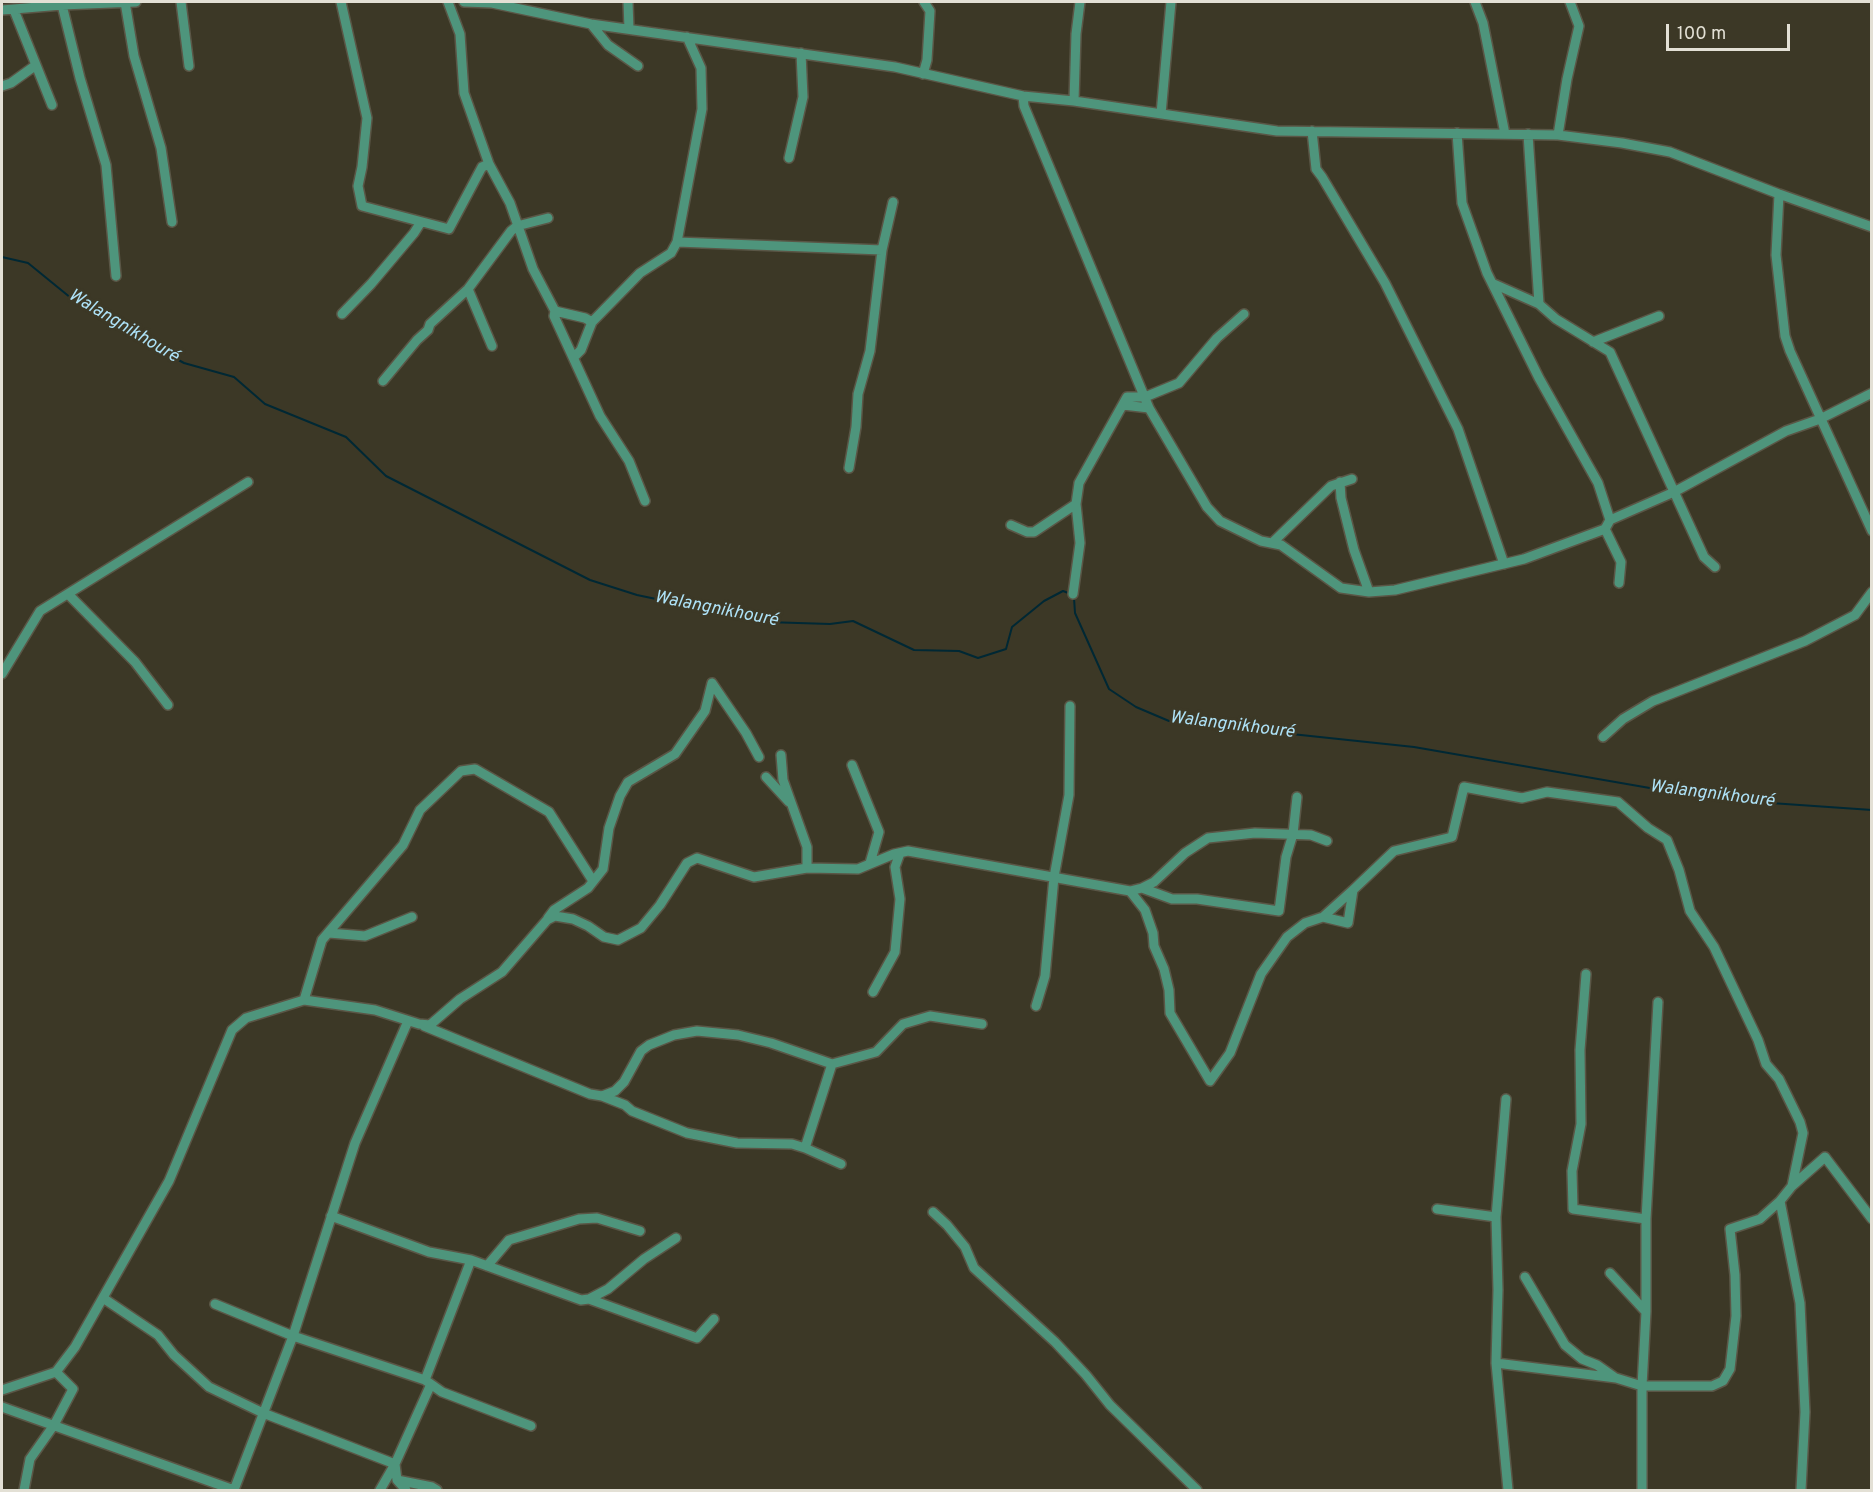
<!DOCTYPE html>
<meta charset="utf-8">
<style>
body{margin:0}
#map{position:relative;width:1873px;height:1492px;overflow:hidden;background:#3c3826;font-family:Overpass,sans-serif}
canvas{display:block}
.frame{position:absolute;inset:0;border:3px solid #e3e0d5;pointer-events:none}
.scale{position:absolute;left:1666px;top:24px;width:124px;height:27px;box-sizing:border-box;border:3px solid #e3e0d5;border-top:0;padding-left:8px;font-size:18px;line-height:21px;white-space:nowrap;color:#e3e0d5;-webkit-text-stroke:4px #3c3826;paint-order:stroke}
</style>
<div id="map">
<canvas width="1873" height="1492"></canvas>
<div class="frame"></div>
<div class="scale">100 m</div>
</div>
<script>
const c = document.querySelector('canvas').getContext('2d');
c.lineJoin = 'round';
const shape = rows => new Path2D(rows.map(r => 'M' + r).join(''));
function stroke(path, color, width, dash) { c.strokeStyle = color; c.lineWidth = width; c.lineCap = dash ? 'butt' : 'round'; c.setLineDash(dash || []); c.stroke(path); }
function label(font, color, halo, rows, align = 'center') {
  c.font = font + ' Overpass,sans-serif'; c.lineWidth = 6; c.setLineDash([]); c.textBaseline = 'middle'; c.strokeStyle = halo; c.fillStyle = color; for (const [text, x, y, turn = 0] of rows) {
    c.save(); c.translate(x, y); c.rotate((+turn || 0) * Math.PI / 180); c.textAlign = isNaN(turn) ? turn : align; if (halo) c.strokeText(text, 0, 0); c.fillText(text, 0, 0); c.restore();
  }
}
stroke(shape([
 [2,257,28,263,82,307,184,363,234,377,265,404,346,437,386,476,590,580,637,595,766,622,830,624,853,621,914,650,959,651,978,658,1006,649,1012,627,1044,601,1063,591,1071,594],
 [1074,598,1075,613,1109,689,1136,707,1169,721,1414,747,1713,799,1872,810]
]), '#002834', 2);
const minor = shape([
 [125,2,134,56,161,148,172,222],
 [181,2,189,66],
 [341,2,367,118,362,167,358,186,362,206,449,229,482,167,489,164],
 [448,2,460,34,464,93,489,164,510,203,533,269,555,311,554,316,600,416,629,461,645,501],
 [464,2,492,3,591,24,895,67,1023,96,1074,101,1277,131,1558,135,1622,143,1670,152,1779,194,1872,227],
 [628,2,629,29],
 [1475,2,1483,23,1505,134],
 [62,5,80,78,106,165,116,276],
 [2,10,62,5,136,2],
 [14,10,52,105],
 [591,24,608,45,638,66],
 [923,74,927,60,930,11,924,2],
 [2,86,11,83,36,65],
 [1023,96,1024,106,1149,408,1207,507,1220,521,1261,541,1281,545,1341,588,1369,592,1395,590,1524,559,1605,529,1610,520,1674,492,1786,431,1820,419,1872,393],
 [1074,101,1076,34,1080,2],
 [1161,114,1171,2],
 [1312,131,1316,169,1322,177,1385,283,1458,429,1504,564],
 [1457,133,1462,203,1487,273,1539,378,1598,483,1610,520],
 [1528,134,1539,304],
 [1558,135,1567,79,1579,26,1570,2],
 [789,158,803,97,801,53],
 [1779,194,1776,255,1785,336,1790,351,1872,531],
 [677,242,702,109,701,68,687,37],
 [1494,284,1539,304,1556,319,1610,352,1704,557,1715,567],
 [468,289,492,346],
 [555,311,585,318,592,322],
 [342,314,371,284,414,233,421,222],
 [1593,342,1659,316],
 [574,357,581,350,592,322,640,273,671,253,677,242,882,250],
 [383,381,417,340,428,330,430,324,468,289,511,231,517,226,548,218],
 [1123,405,1149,408],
 [849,468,856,427,858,394,870,351,882,250,893,202],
 [1340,482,1341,498,1354,550,1369,592],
 [1011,525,1027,532,1034,532,1076,504],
 [1605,529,1621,562,1619,583],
 [1272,543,1331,486,1352,479],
 [68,594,135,662,168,705],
 [1073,594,1080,543,1076,504,1079,483,1127,397,1145,397,1179,383,1217,338,1244,314],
 [2,674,40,611,248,482],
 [712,683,746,733,759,757],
 [1603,737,1623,719,1653,701,1805,641,1855,615,1872,592],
 [781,755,783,780,807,847,807,868],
 [852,765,879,832,870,863],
 [766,777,789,802],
 [1142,888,1172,899,1197,899,1279,911,1286,857,1293,834,1297,797],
 [1130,891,1145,910,1153,933,1154,946,1164,969,1169,990,1170,1013,1210,1081,1230,1053,1261,974,1287,937,1305,923,1323,917,1348,923,1353,890,1394,851,1452,837,1464,787,1522,798,1547,792,1618,802,1648,828,1667,840,1679,870,1690,911,1714,947,1758,1040,1766,1064,1779,1079,1800,1122,1803,1133,1792,1186,1780,1201,1760,1219,1730,1229,1735,1275,1736,1316,1730,1369,1723,1381,1712,1386,1642,1386,1616,1378,1496,1363,1498,1290,1496,1217,1506,1099],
 [1323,917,1353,890],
 [548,918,554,910,588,888,603,869,609,828,620,796,628,782,675,754,705,711,712,683],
 [329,933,365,936,412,917],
 [1586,974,1580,1050,1581,1124,1572,1171,1573,1209,1646,1219],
 [873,992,895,952,900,899,895,867,900,853],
 [304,1000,322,940,403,845,420,810,461,771,475,769,549,812,593,881],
 [1036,1006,1045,976,1054,877,1069,795,1070,706],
 [424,1026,590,1094,602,1096,615,1091,624,1082,641,1051,649,1045,674,1035,697,1031,738,1035,771,1043,832,1064,876,1052,903,1024,930,1016,982,1024],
 [602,1096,625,1105,632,1111,687,1133,737,1143,792,1144,805,1148,841,1164],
 [805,1148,832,1064],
 [1792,1186,1825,1157,1872,1219],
 [1780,1201,1800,1303,1805,1412,1801,1490],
 [1437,1209,1496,1217],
 [933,1212,947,1225,965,1247,974,1268,1055,1342,1086,1375,1110,1405,1197,1490],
 [331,1216,429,1252,471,1260,581,1300,589,1299,608,1289,644,1259,676,1238],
 [487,1266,509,1240,579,1219,597,1218,640,1231],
 [1610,1273,1646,1312],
 [1525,1277,1565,1345,1582,1359,1597,1365,1614,1377],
 [103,1298,158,1335,174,1355,209,1387,263,1413,395,1464,380,1490],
 [589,1299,697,1338,714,1319],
 [215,1304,293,1336,425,1380,442,1392,531,1426],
 [1496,1363,1508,1490],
 [425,1380,471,1260],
 [2,1390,56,1372],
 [2,1407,234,1490],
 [397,1480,432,1487,437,1490],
 [24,1490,30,1459,54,1425,73,1389,56,1372,75,1347,169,1181,232,1030,246,1018,304,1000,375,1010,419,1024,430,1025,460,999,502,972,547,920,555,916,573,919,588,926,604,937,618,940,641,928,660,905,687,863,697,858,754,877,807,868,858,869,894,854,908,851,1130,891,1142,888,1154,882,1185,853,1208,838,1255,833,1311,835,1327,841],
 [234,1490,293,1336,355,1143,408,1021],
 [406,1490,397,1480,395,1464,431,1384],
 [1642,1490,1642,1386,1646,1312,1646,1219,1658,1002]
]);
stroke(minor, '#5a5646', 12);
stroke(minor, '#4e957c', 9);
label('italic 18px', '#aee2f7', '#3c3826', [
 ["Walangnikhouré",123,327,31],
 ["Walangnikhouré",716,610,11],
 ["Walangnikhouré",1232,726,7],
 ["Walangnikhouré",1712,795,7]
]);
</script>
